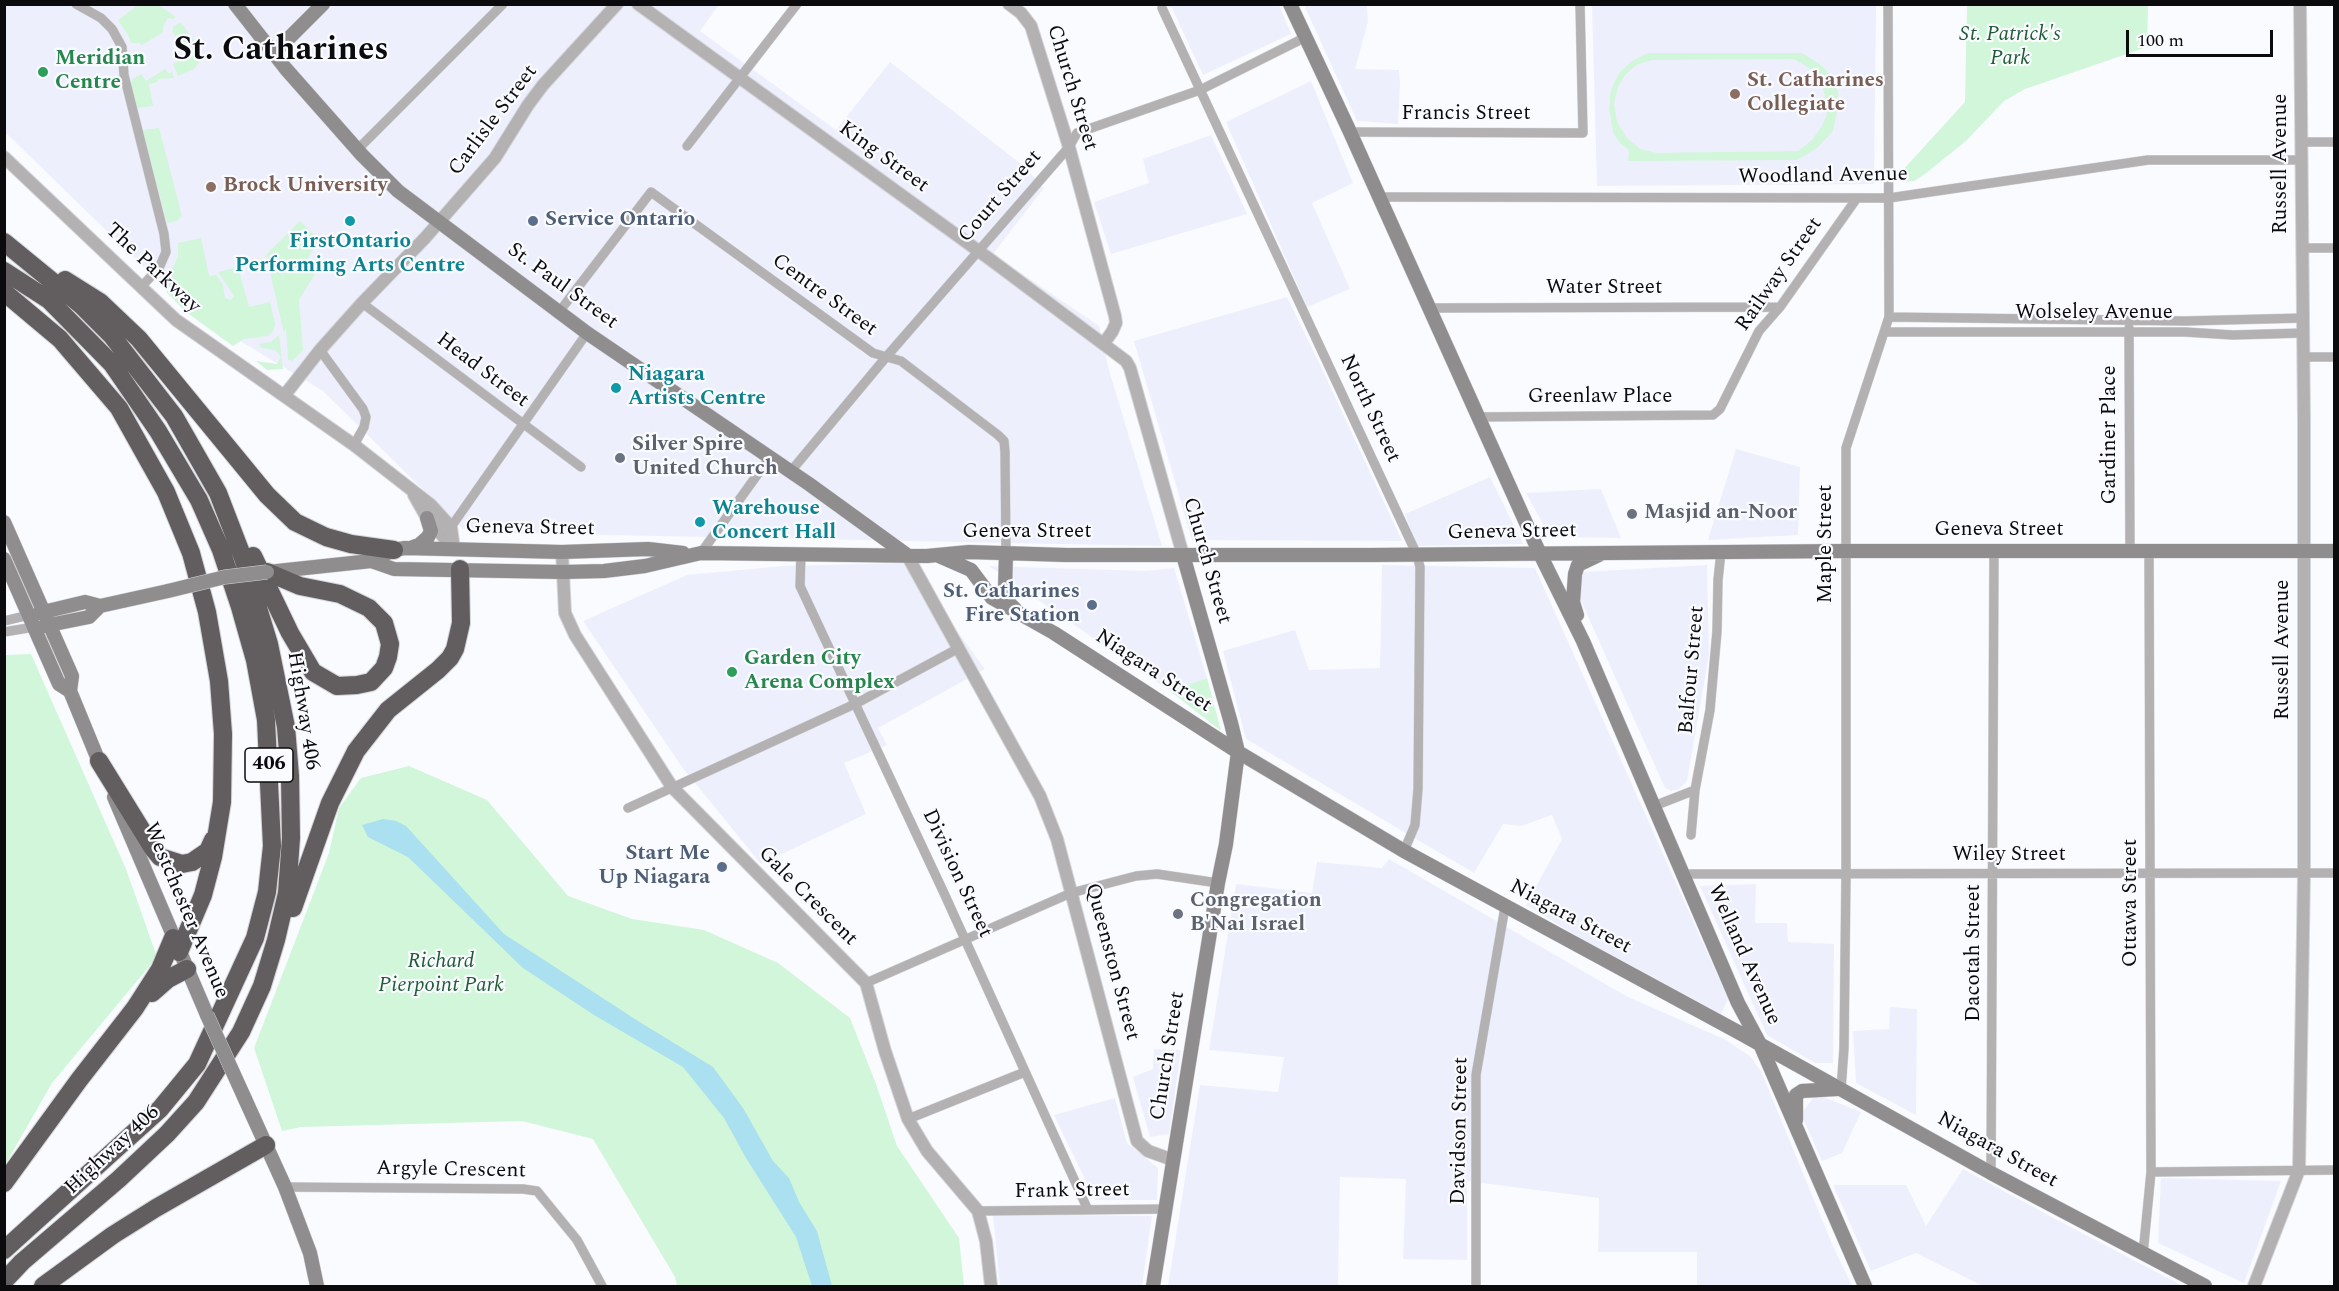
<!DOCTYPE html>
<style>
body{margin:0}
#map{position:relative;width:2339px;height:1291px;overflow:hidden;background:#fafbff;font-family:Spectral,serif}
canvas{display:block}
.frame{position:absolute;inset:0;border:6px solid #0b0b0d;pointer-events:none}
.scale{position:absolute;left:2126px;top:30px;width:147px;height:27px;box-sizing:border-box;border:3px solid #0b0b0d;border-top:0;padding-left:8px;font-size:18px;line-height:21px;white-space:nowrap;color:#0b0b0d;-webkit-text-stroke:4px #fafbff;paint-order:stroke}
</style>
<div id="map">
<canvas width="2339" height="1291"></canvas>
<div class="frame"></div>
<div class="scale">100 m</div>
</div>
<script>
const c = document.querySelector('canvas').getContext('2d');
c.lineJoin = 'round';
function fill(path, color) { c.fillStyle = color; c.fill(path, 'evenodd'); }
const shape = rows => new Path2D(rows.map(r => 'M' + r).join(''));
function stroke(path, color, width, dash) { c.strokeStyle = color; c.lineWidth = width; c.lineCap = dash ? 'butt' : 'round'; c.setLineDash(dash || []); c.stroke(path); }
function label(font, color, halo, rows, align = 'center') {
  c.font = font + ' Spectral,serif'; c.lineWidth = 4.5; c.setLineDash([]); c.textBaseline = 'middle'; c.strokeStyle = halo; c.fillStyle = color; for (const [text, x, y, turn = 0] of rows) {
    c.save(); c.translate(x, y); c.rotate((+turn || 0) * Math.PI / 180); c.textAlign = isNaN(turn) ? turn : align; if (halo) c.strokeText(text, 0, 0); c.fillText(text, 0, 0); c.restore();
  }
}
fill(shape([
 [4,5,719,5,700,31,836,130,890,62,1025,167,1044,188,993,254,1099,326,1109,370,1162,546,505,533,463,529,323,391,187,309,5,132],
 [1158,5,1279,5,1291,34,1203,75,1172,8],
 [1304,5,1367,5,1368,22,1355,69,1399,70,1400,85,1398,124,1357,121],
 [1592,5,1876,5,1874,184,1597,186],
 [1311,81,1353,183,1312,203,1350,289,1307,307,1226,122],
 [1211,135,1247,214,1111,254,1094,202,1149,183,1143,159],
 [1287,297,1322,369,1402,541,1192,540,1134,341],
 [1736,449,1800,467,1798,535,1708,540],
 [1490,477,1523,544,1417,546,1405,514],
 [1601,489,1621,538,1550,537,1526,493],
 [902,563,940,608,985,669,878,728,887,745,844,763,866,814,761,864,682,767,583,621,687,575,783,566],
 [1382,565,1535,568,1728,999,1721,1014,1582,939,1526,905,1562,839,1552,815,1521,826,1503,824,1474,873,1246,739,1223,651,1295,630,1309,670,1380,668],
 [1707,565,1709,654,1687,781,1679,789,1671,791,1665,788,1573,583,1582,572],
 [989,566,1145,571,1174,568,1207,678,1170,691],
 [1389,859,1626,996,1726,1040,1751,1057,1761,1071,1832,1244,1852,1286,1697,1286,1697,1252,1598,1252,1599,1198,1467,1181,1467,1260,1403,1259,1406,1179,1340,1177,1338,1286,1168,1286,1200,1085,1278,1092,1284,1057,1209,1050,1236,884,1312,893,1317,862,1382,868],
 [1756,884,1755,923,1787,923,1788,942,1834,944,1833,1063,1815,1063,1767,1035,1700,886],
 [1890,1007,1917,1009,1916,1115,1856,1083,1853,1031,1889,1029],
 [1154,1049,1181,1050,1169,1134,1150,1137,1133,1077,1153,1069],
 [1816,1094,1861,1112,1842,1153,1822,1161,1801,1114],
 [1115,1098,1127,1143,1158,1168,1157,1200,1095,1200,1054,1115],
 [1963,1169,2061,1222,2183,1286,1983,1286,1916,1253,1871,1271,1833,1185,1906,1185,1926,1226],
 [2161,1178,2281,1181,2244,1283,2158,1243],
 [993,1214,1152,1216,1142,1286,1000,1286]
]), '#edf0fc');
fill(shape([
 [138,5,158,5,176,17,173,19,168,18,163,26,163,32,142,45,139,43,131,43,128,35,118,20],
 [1967,5,2148,5,2147,47,2025,89,2004,101,1966,141,1925,174,1914,181,1904,182,1901,172,1965,102],
 [181,22,204,56,194,69,178,76,173,64,186,56,180,40,177,39,172,31,174,26],
 [1648,53,1802,53,1820,64,1833,77,1838,92,1838,106,1833,131,1817,148,1797,160,1628,161,1629,150,1620,143,1613,132,1609,108,1611,90,1619,73,1632,61],
 [1794,59,1814,71,1820,78,1826,100,1827,114,1822,126,1812,140,1798,151,1657,153,1640,149,1627,138,1617,122,1614,104,1618,87,1625,75,1636,65,1652,60],
 [165,69,169,74,172,71,174,78,158,79,157,82,149,84,153,106,137,108,131,84,133,79,141,74,146,81],
 [159,128,182,216,177,221,167,223,143,130],
 [300,221,318,238,321,236,305,263,315,274,299,300,303,350,291,362,291,360,288,360,286,327,284,333,266,255],
 [201,238,209,275,210,276,216,275,223,285,225,298,231,300,234,296,218,272,238,267,249,307,270,302,275,324,273,331,268,336,244,339,233,346,186,312,167,293,166,281,178,257,178,243],
 [279,335,283,369,267,370,256,361,277,364,281,357,275,350,262,348,258,344,271,342],
 [31,654,126,869,157,957,52,1083,5,1165,5,655],
 [1207,678,1221,731,1170,691],
 [409,766,487,800,568,896,632,919,704,930,778,963,850,1018,876,1084,897,1146,959,1238,964,1286,677,1286,675,1277,593,1139,522,1121,301,1127,282,1131,254,1048,329,853,339,808,361,778]
]), '#d1f6d9');
fill(shape([
 [383,819,396,821,406,826,504,934,638,1021,713,1067,743,1108,773,1161,789,1178,799,1202,817,1231,832,1286,812,1286,796,1237,746,1158,724,1118,683,1067,594,1015,523,968,408,857,368,837,362,825]
]), '#aae0ef');
const minor = shape([
 [76,4,101,18,112,29,122,47,124,75,164,234,166,252,159,268,141,287],
 [1162,8,1417,555,1420,567,1418,789,1415,825,1404,851],
 [1350,132,1583,133,1580,4],
 [2302,142,2334,142],
 [687,146,797,4],
 [357,150,503,4],
 [1379,197,1889,198,2148,160,2301,160],
 [2302,248,2334,248],
 [362,303,581,467],
 [1429,308,1780,307],
 [559,312,651,192,873,353,901,361,998,435,1004,441,1005,452,1006,553],
 [1889,317,2185,321,2303,318],
 [2129,328,2130,551],
 [1885,332,2185,332,2233,335,2303,333],
 [320,350,363,409,366,417,364,427,354,445],
 [2303,357,2334,357],
 [1479,417,1713,415,1720,409,1759,331,1780,307,1857,198],
 [791,471,887,356,1069,147,1077,133,1200,90,1304,38],
 [451,527,587,333],
 [701,553,770,457],
 [801,553,800,586,943,891,1088,1210],
 [4,621,29,615],
 [4,632,34,627],
 [1654,806,1695,790],
 [628,808,857,703,959,648],
 [1691,835,1695,790,1710,710,1717,631,1718,580,1721,552],
 [1683,874,2334,873],
 [866,983,1071,893,1136,876,1157,874,1218,883],
 [1841,1090,1844,1048,1846,874,1846,448,1889,317,1888,4],
 [908,1119,1025,1072],
 [2151,1172,2334,1170],
 [1991,1173,1994,552],
 [285,1187,523,1189,537,1191,577,1240,602,1286],
 [978,1211,1166,1209],
 [2143,1254,2151,1172,2149,551],
 [1476,1286,1476,1075,1505,907]
]);
const tertiary = shape([
 [638,4,991,260,1126,361,1130,368,1183,555],
 [1009,4,1021,13,1031,26,1069,147,1115,316,1116,323,1112,332,1104,343],
 [4,157,176,320,354,445,431,505,451,527,454,549],
 [284,396,320,350,362,303,425,238,495,158,528,105,543,85,617,4],
 [414,495,427,518,454,549],
 [562,552,565,613,575,635,672,787,866,983,885,1051,908,1119,927,1151,978,1211,986,1241,991,1286],
 [907,555,1040,796,1057,839,1137,1141,1148,1151,1173,1160],
 [2254,1286,2299,1170,2304,874,2304,421,2300,4]
]);
const secondary = shape([
 [235,4,286,69,362,155,398,191,587,333,809,484,907,555],
 [1290,4,1350,132,1540,554,1583,641,1738,1003,1760,1044,1865,1286],
 [273,54,323,4],
 [4,522,72,676,70,691,102,769],
 [413,547,419,545,428,537,431,531,427,518],
 [1006,553,1005,590,1010,604,1015,609],
 [939,556,971,570,992,598,1054,633,1238,752,1404,851,1738,1032,1991,1173,2205,1286],
 [4,559,59,684,70,691],
 [371,561,394,569,563,572,604,571,645,566,701,553,927,556,969,552,1066,555,1371,555,1845,551,2334,551],
 [268,572,371,561,394,550,405,548,562,552,648,549,683,553],
 [39,613,85,602,100,606,168,591],
 [1577,615,1573,602,1575,574,1578,565,1601,554],
 [44,626,89,617,100,606],
 [114,797,207,1015],
 [245,1099,285,1187,310,1253,317,1286],
 [1796,1120,1796,1095,1802,1091,1837,1089],
 [1153,1286,1218,883,1226,844,1238,752,1231,723,1183,555]
]);
const motorway = shape([
 [4,242,81,305,112,336,174,416,218,493,243,558,269,644,286,727,290,776,291,838,287,893,276,940,262,986,241,1032,196,1102,167,1134,119,1179,22,1262,4,1281],
 [4,271,49,300,112,364,158,431,199,500,221,550,240,607,255,660,266,720,272,846,267,892,255,938,197,1064,160,1109,4,1250],
 [65,280,100,302,139,339,267,495,295,522,326,537,351,544,394,550],
 [4,292,60,339,119,408,166,492,191,553,207,612,219,681,223,734,222,802,213,857,203,895,179,952],
 [253,556,290,633,313,672,337,686,357,685,371,682,384,668,388,657,390,644,384,623,369,608,340,594,300,586,267,572],
 [99,761,154,850,160,857,182,864,192,862,208,851,213,840],
 [293,908,330,803,356,751,388,710,438,670,450,658,455,649,461,623,460,569],
 [152,993,168,979,187,969],
 [4,1183,79,1080,135,1008,160,969,173,938],
 [43,1286,113,1235,156,1208,266,1145]
]);
stroke(minor, '#d4d5d8', 10);
stroke(tertiary, '#d4d5d8', 14);
stroke(secondary, '#d4d5d8', 15);
stroke(motorway, '#d4d5d8', 20);
stroke(minor, '#b3b1b2', 9);
stroke(tertiary, '#b3b1b2', 12);
stroke(secondary, '#908d8e', 14);
stroke(motorway, '#625d5f', 18);
const secondaryBridge = shape([
 [168,591,225,577,267,572],
 [207,1015,245,1099]
]);
stroke(secondaryBridge, '#d4d5d8', 15, []);
stroke(secondaryBridge, '#908d8e', 14);
for (const [x, y, r, color] of [
 [43,72,6,"#2e9e5b"],
 [1735,94,6,"#8d6e63"],
 [211,187,6,"#8d6e63"],
 [350,221,6,"#0f9aa8"],
 [533,221,6,"#5c6f8a"],
 [616,388,6,"#0f9aa8"],
 [620,458,6,"#6b7280"],
 [1632,514,6,"#6b7280"],
 [700,522,6,"#0f9aa8"],
 [1092,605,6,"#5c6f8a"],
 [732,672,6,"#2e9e5b"],
 [722,867,6,"#5c6f8a"],
 [1178,914,6,"#6b7280"]
]) { const dot = new Path2D(); dot.arc(x, y, r, 0, 2 * Math.PI); c.fillStyle = color; c.fill(dot); stroke(dot, '#fafbff', 2); }
for (const [x, y, w] of [
 [269,765,48]
]) { const box = new Path2D(); box.roundRect(x - w / 2, y - 17, w, 34, 4.5); c.fillStyle = '#fafbff'; c.fill(box); stroke(box, '#0b0b0d', 1.5); }
label('bold 20px', '#0b0b0d', null, [
 ["406",269,765]
]);
label('italic 21px', '#1f5b35', '#fafbff', [
 ["St. Patrick's",2010,36],
 ["Park",2010,60],
 ["Richard",441,963],
 ["Pierpoint Park",441,987]
]);
label('bold 21px', '#27864d', '#fafbff', [
 ["Meridian",55,60],
 ["Centre",55,84],
 ["Garden City",744,660],
 ["Arena Complex",744,684]
], 'left');
label('bold 21px', '#785e54', '#fafbff', [
 ["St. Catharines",1747,82],
 ["Collegiate",1747,106],
 ["Brock University",223,187]
], 'left');
label('21px', '#0b0b0d', '#fafbff', [
 ["Church Street",1071,88,73],
 ["Francis Street",1466,115],
 ["Carlisle Street",494,121,-53],
 ["King Street",883,158,36],
 ["Russell Avenue",2282,164,-90],
 ["Woodland Avenue",1823,177,-1],
 ["Court Street",1001,197,-49],
 ["The Parkway",152,269,43],
 ["Railway Street",1780,275,-55],
 ["St. Paul Street",562,287,36],
 ["Water Street",1604,289],
 ["Centre Street",824,296,36],
 ["Wolseley Avenue",2094,314],
 ["Head Street",482,371,37],
 ["Greenlaw Place",1600,398],
 ["North Street",1369,409,65],
 ["Gardiner Place",2111,435,-90],
 ["Geneva Street",530,529,1],
 ["Geneva Street",1999,531],
 ["Geneva Street",1027,533],
 ["Geneva Street",1512,533,-1],
 ["Maple Street",1827,544,-90],
 ["Church Street",1206,561,74],
 ["Russell Avenue",2284,650,-90],
 ["Balfour Street",1693,670,-85],
 ["Niagara Street",1153,672,33],
 ["Highway 406",302,711,81],
 ["Wiley Street",2009,856],
 ["Division Street",956,874,65],
 ["Gale Crescent",807,897,45],
 ["Ottawa Street",2132,903,-90],
 ["Westchester Avenue",185,911,67],
 ["Niagara Street",1570,918,28],
 ["Dacotah Street",1975,953,-90],
 ["Welland Avenue",1743,955,66],
 ["Queenston Street",1111,962,75],
 ["Church Street",1169,1056,-81],
 ["Davidson Street",1461,1131,-89],
 ["Highway 406",113,1151,-43],
 ["Niagara Street",1997,1151,29],
 ["Argyle Crescent",451,1171,1],
 ["Frank Street",1072,1192,-1]
]);
label('bold 21px', '#4e5e75', '#fafbff', [
 ["Service Ontario",545,221,"left"],
 ["St. Catharines",1080,593],
 ["Fire Station",1080,617],
 ["Start Me",710,855],
 ["Up Niagara",710,879]
], 'right');
label('bold 21px', '#0d838f', '#fafbff', [
 ["FirstOntario",350,243,"center"],
 ["Performing Arts Centre",350,267,"center"],
 ["Niagara",628,376],
 ["Artists Centre",628,400],
 ["Warehouse",712,510],
 ["Concert Hall",712,534]
], 'left');
label('bold 21px', '#5b616d', '#fafbff', [
 ["Silver Spire",632,446],
 ["United Church",632,470],
 ["Masjid an-Noor",1644,514],
 ["Congregation",1190,902],
 ["B'Nai Israel",1190,926]
], 'left');
label('bold 33px', '#0b0b0d', '#fafbff', [
 ["St. Catharines",281,53]
]);
</script>
